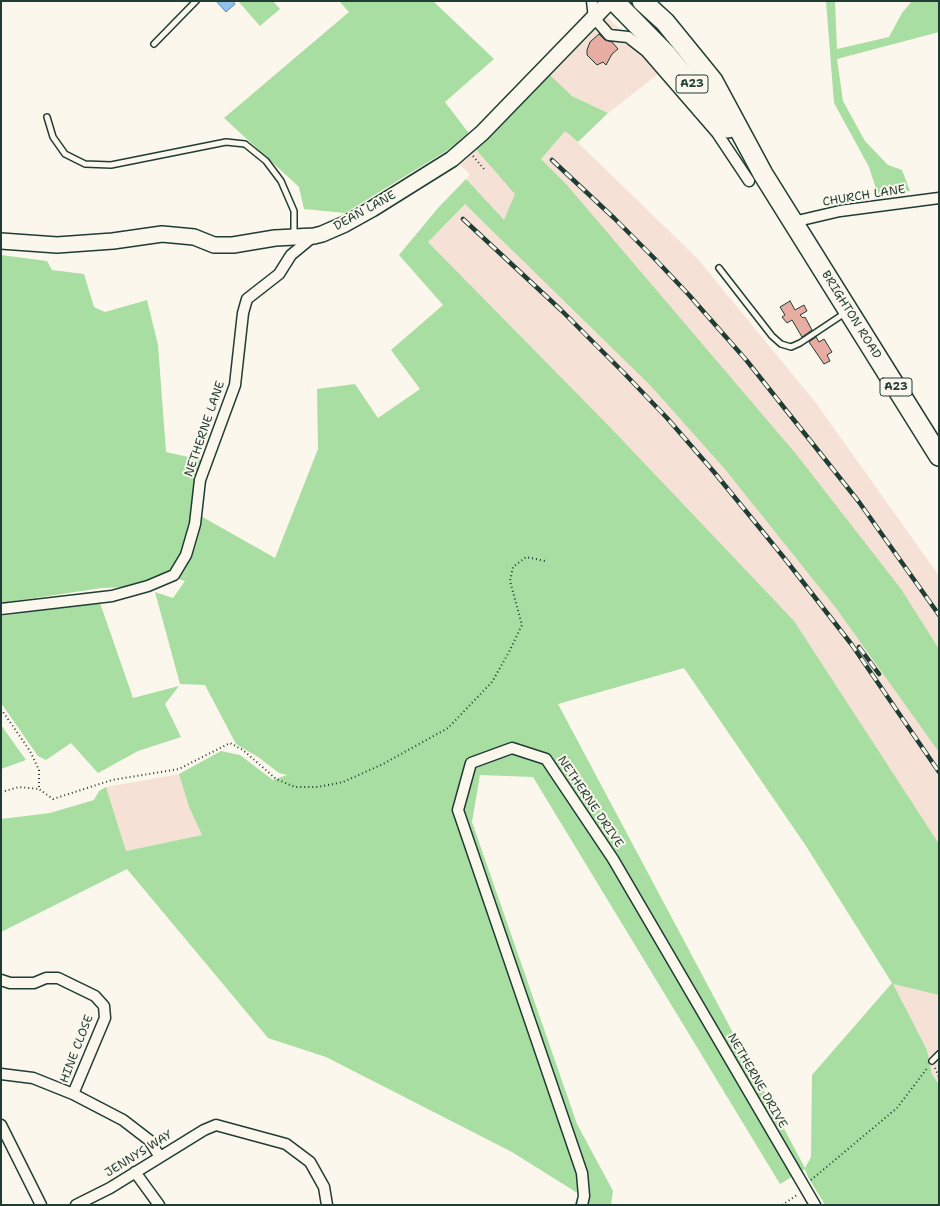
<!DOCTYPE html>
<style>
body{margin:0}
#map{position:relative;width:940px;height:1206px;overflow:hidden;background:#fbf7ec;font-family:"Shantell Sans",sans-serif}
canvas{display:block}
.frame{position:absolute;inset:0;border:2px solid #1f3d34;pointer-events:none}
</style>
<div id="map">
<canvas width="940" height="1206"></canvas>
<div class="frame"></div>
</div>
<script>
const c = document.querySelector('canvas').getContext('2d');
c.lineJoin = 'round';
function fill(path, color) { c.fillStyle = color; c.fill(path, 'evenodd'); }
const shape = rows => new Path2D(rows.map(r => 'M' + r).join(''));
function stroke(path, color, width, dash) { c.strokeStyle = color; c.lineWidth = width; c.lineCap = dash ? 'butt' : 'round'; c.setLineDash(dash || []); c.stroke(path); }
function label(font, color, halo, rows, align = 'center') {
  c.font = font + ' "Shantell Sans",sans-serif'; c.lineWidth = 4; c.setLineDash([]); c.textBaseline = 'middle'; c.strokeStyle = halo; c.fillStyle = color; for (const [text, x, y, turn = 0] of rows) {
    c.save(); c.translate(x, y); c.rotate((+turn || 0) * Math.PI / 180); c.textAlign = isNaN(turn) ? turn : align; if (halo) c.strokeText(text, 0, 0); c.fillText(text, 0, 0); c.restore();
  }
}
fill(shape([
 [607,17,662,71,608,113,572,96,549,74],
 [541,107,697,258,816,403,939,576,939,880,764,613,607,424,428,242,470,174,460,165,473,146,478,152],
 [179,774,189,807,202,835,126,851,106,787],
 [892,983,939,995,939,1085,932,1074,927,1050]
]), '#f5e1d6');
fill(shape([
 [238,1,273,1,280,9,260,26],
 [339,1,433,1,494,59,445,102,471,136,345,213,304,209,299,187,224,118,349,12],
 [826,1,835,1,837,49,889,37,902,13,912,1,939,1,939,32,837,59,843,101,865,141,888,165,902,170,910,191,878,195,869,167,834,103],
 [549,74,572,96,608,113,578,142,565,131,541,159,566,184,796,454,901,589,939,649,939,752,836,608,724,468,650,385,465,204,428,242,607,424,794,621,939,844,939,995,893,984,927,1050,932,1074,939,1085,939,1205,825,1205,808,1177,805,1169,780,1184,533,777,480,775,472,822,577,1124,613,1191,611,1205,574,1205,579,1194,512,1152,326,1057,268,1038,127,869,1,932,1,819,50,813,94,800,99,791,106,787,126,851,202,835,189,807,179,774,221,751,240,755,273,780,287,775,279,773,258,757,236,744,205,685,180,684,155,592,173,598,185,581,169,576,144,586,102,588,1,603,1,255,47,261,52,270,84,274,94,307,105,312,147,300,158,345,166,452,211,462,199,515,275,558,318,449,317,389,355,384,378,418,420,389,391,350,443,305,399,255,438,208,466,179,504,220,515,194,473,146],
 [684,668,806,846,892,983,812,1075,811,1157,805,1168,558,704],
 [100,603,133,698,179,686,165,704,181,737,138,751,98,773,71,743,46,760,38,756,1,703,1,616],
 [1,725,26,760,1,769]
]), '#a8dea1');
const water = shape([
 [216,1,233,1,235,4,226,12,216,1]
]);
fill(water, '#90c2ec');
stroke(water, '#638da2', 1);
const building = shape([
 [599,34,605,40,612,42,618,49,612,54,606,65,603,62,597,65,587,55,587,50,590,42,599,34],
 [790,301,795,310,804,305,807,311,800,315,803,318,805,317,812,330,802,337,792,320,787,323,782,317,785,315,780,307,790,301],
 [816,337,819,342,824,339,832,352,827,355,830,361,824,364,809,342,816,337]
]);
fill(building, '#e7ada3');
stroke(building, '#1f3d34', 1);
const lane = shape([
 [154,44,196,1],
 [47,117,53,137,65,154,85,164,111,165,226,142,245,144,266,161,281,181,294,211,294,236],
 [719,268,772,336,781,344,791,347,800,343,845,313],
 [932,1061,939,1054]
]);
const street = shape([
 [592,1,594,18,603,28,609,35,628,37,646,51,717,133,749,181],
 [793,222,840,211,939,198],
 [1,609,112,596,148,586,174,575,186,555,195,524,200,480,235,385,243,313,247,299,279,274,291,255,314,236],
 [1,980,10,983,34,983,46,978,58,978,95,996,104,1006,105,1018,73,1094],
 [1,1074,33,1078,73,1094,123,1120,149,1140,160,1157],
 [1,1125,41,1205],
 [135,1172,159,1205],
 [76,1205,110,1188,204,1130,216,1125,286,1144,310,1162,324,1187,327,1205],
 [582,1205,584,1196,582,1173,458,810,471,763,512,748,546,759,613,859,815,1205]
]);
const secondary = shape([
 [1,241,57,245,113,241,162,234,194,237,214,245,233,245,275,238,314,236,322,234,345,224,372,209,452,159,482,133,610,1]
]);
const highway = shape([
 [614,1,667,55,728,128],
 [642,1,665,22,713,81,763,174,939,456]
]);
stroke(lane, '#1f3d34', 8);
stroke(street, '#1f3d34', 13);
stroke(secondary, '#1f3d34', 18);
stroke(highway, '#1f3d34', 22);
stroke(shape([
 [473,156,484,169],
 [1,709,30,751,39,770,39,789,53,799,112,780,179,769,230,743,243,750,276,779,295,787,318,787,343,782,383,764,448,728,492,682,509,652,522,625,510,581,513,567,526,557,545,561],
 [1,792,19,787,39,789],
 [935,1068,939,1077],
 [811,1180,897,1108,928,1067],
 [782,1205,797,1195]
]), '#1f3d34', 2, [1, 3]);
stroke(lane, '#fbf7ec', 5);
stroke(street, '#fbf7ec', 10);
stroke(secondary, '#fbf7ec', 15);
stroke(highway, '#fbf7ec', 19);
const rail = shape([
 [552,160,614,218,654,258,689,295,747,361,859,502,939,615],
 [463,219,561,310,624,373,667,418,714,472,785,559,852,645,939,772],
 [859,647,879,674]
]);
stroke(rail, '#1f3d34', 4.5);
stroke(rail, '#fbf7ec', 3, [9]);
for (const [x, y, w] of [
 [692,84,32],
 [896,387,32]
]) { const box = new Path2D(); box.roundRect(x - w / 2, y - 9, w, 18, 3); c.fillStyle = '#fbf7ec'; c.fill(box); stroke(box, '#1f3d34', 1); }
label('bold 11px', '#1f3d34', null, [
 ["A23",692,84],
 ["A23",896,387]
]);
label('12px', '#1f3d34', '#fbf7ec', [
 ["CHURCH LANE",864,196,-9],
 ["DEAN LANE",365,211,-29],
 ["BRIGHTON ROAD",851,315,58],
 ["NETHERNE LANE",205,429,-71],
 ["NETHERNE DRIVE",590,802,56],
 ["HINE CLOSE",77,1049,-69],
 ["NETHERNE DRIVE",757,1081,60],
 ["JENNYS WAY",139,1154,-32]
]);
</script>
